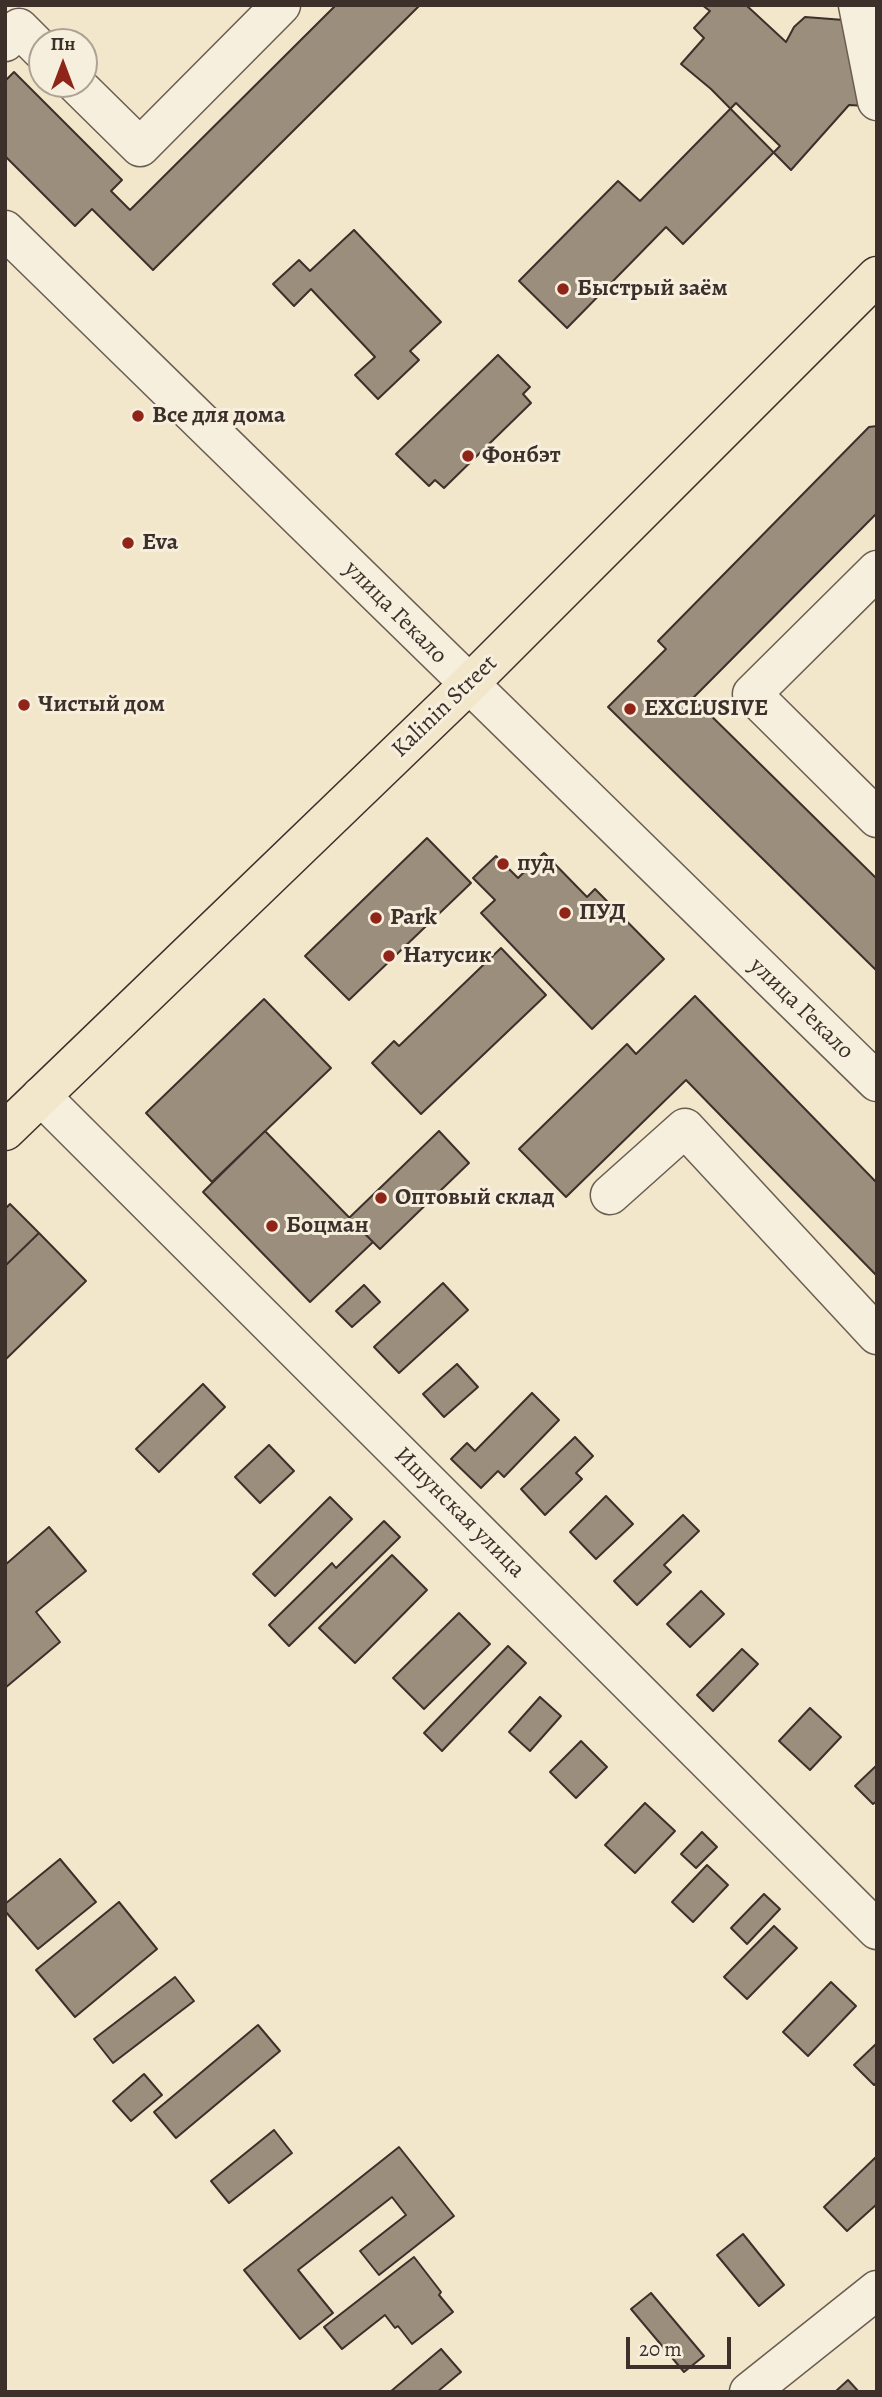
<!DOCTYPE html>
<meta charset="utf-8">
<style>
body{margin:0}
#map{position:relative;width:882px;height:2397px;overflow:hidden;background:#f2e6cb;font-family:Alegreya,serif}
canvas{display:block}
.frame{position:absolute;inset:0;border:7px solid #3d2f29;pointer-events:none}
.north{position:absolute;left:28px;top:28px;width:70px;height:70px;box-sizing:border-box;background:#f7efdd;border:2px solid #ada295;border-radius:50%;rotate:0deg;font-size:19px;font-weight:700;line-height:28px;text-align:center;color:#3d2f29}
.north::after{content:'';display:block;margin:auto;width:24px;height:32px;background:#8f2418;clip-path:polygon(50% 0,100% 100%,50% 72%,0 100%)}
.scale{position:absolute;left:626px;top:2337px;width:105px;height:32px;box-sizing:border-box;border:4px solid #3d2f29;border-top:0;padding-left:9px;font-size:21px;line-height:24px;white-space:nowrap;color:#3d2f29;-webkit-text-stroke:5px #f7efdd;paint-order:stroke}
</style>
<div id="map">
<canvas width="882" height="2397"></canvas>
<div class="frame"></div>
<div class="north">Пн</div>
<div class="scale">20 m</div>
</div>
<script>
const c = document.querySelector('canvas').getContext('2d');
c.lineJoin = 'round';
function fill(path, color) { c.fillStyle = color; c.fill(path, 'evenodd'); }
const shape = rows => new Path2D(rows.map(r => 'M' + r).join(''));
function stroke(path, color, width, dash) { c.strokeStyle = color; c.lineWidth = width; c.lineCap = dash ? 'butt' : 'round'; c.setLineDash(dash || []); c.stroke(path); }
function label(font, color, halo, rows, align = 'center') {
  c.font = font + ' Alegreya,serif'; c.lineWidth = 6; c.setLineDash([]); c.textBaseline = 'middle'; c.strokeStyle = halo; c.fillStyle = color; for (const [text, x, y, turn = 0] of rows) {
    c.save(); c.translate(x, y); c.rotate((+turn || 0) * Math.PI / 180); c.textAlign = isNaN(turn) ? turn : align; if (halo) c.strokeText(text, 0, 0); c.fillText(text, 0, 0); c.restore();
  }
}
const building = shape([
 [336,5,420,5,153,270,92,209,75,226,5,156,5,81,14,72,122,180,111,191,130,210,336,5],
 [702,5,746,5,786,42,794,27,805,17,844,20,866,106,849,105,791,170,711,89,681,64,704,38,694,28,710,11,702,5],
 [736,103,780,146,683,244,666,227,567,328,519,281,618,181,640,201,736,103],
 [354,230,441,322,410,351,419,360,378,399,355,375,375,357,311,289,294,306,273,284,299,260,310,271,354,230],
 [498,355,530,387,523,394,531,403,444,488,435,480,429,486,396,454,498,355],
 [877,426,877,513,693,698,877,879,877,971,608,707,666,649,658,641,869,427,877,426],
 [427,838,471,883,349,1000,305,956,427,838],
 [544,853,587,897,595,889,664,959,592,1029,481,913,495,900,473,878,496,856,518,878,544,853],
 [501,948,546,995,421,1114,372,1063,394,1041,399,1046,501,948],
 [695,996,877,1183,877,1276,686,1080,566,1197,519,1149,627,1044,636,1054,695,996],
 [264,999,331,1068,212,1182,146,1113,264,999],
 [265,1131,373,1242,310,1302,203,1192,265,1131],
 [439,1131,469,1163,380,1249,349,1218,439,1131],
 [10,1204,39,1233,5,1266,5,1209,10,1204],
 [39,1233,86,1281,5,1360,5,1266,39,1233],
 [443,1283,468,1310,399,1373,374,1347,443,1283],
 [364,1285,380,1302,352,1327,336,1311,364,1285],
 [457,1364,478,1387,444,1417,423,1394,457,1364],
 [203,1384,225,1407,159,1472,136,1449,203,1384],
 [532,1393,559,1420,504,1477,498,1471,481,1488,451,1459,467,1443,475,1451,532,1393],
 [575,1437,593,1456,576,1473,582,1479,545,1515,521,1489,575,1437],
 [269,1445,294,1471,260,1503,235,1477,269,1445],
 [606,1496,633,1524,596,1559,570,1532,606,1496],
 [330,1497,352,1519,275,1596,253,1574,330,1497],
 [683,1515,699,1531,664,1565,671,1572,637,1605,614,1581,683,1515],
 [384,1521,400,1537,289,1646,269,1625,332,1563,336,1568,384,1521],
 [49,1527,86,1571,36,1612,60,1642,5,1688,5,1565,49,1527],
 [392,1555,427,1590,355,1663,319,1628,392,1555],
 [701,1591,724,1614,690,1647,667,1624,701,1591],
 [459,1613,490,1644,424,1709,393,1678,459,1613],
 [508,1646,526,1663,442,1751,424,1733,508,1646],
 [742,1649,758,1664,713,1711,697,1695,742,1649],
 [540,1697,561,1716,530,1751,509,1732,540,1697],
 [810,1708,841,1737,810,1770,779,1741,810,1708],
 [581,1741,607,1767,576,1798,550,1772,581,1741],
 [877,1765,877,1801,873,1804,855,1786,877,1765],
 [645,1803,675,1831,635,1873,605,1845,645,1803],
 [702,1832,717,1847,696,1868,681,1854,702,1832],
 [60,1859,96,1902,38,1949,5,1911,5,1904,60,1859],
 [707,1865,728,1885,693,1922,672,1902,707,1865],
 [764,1894,780,1909,747,1944,731,1928,764,1894],
 [119,1902,157,1949,75,2017,36,1970,119,1902],
 [774,1926,797,1948,747,1999,724,1977,774,1926],
 [175,1977,194,2001,113,2063,94,2039,175,1977],
 [831,1982,856,2006,808,2056,783,2032,831,1982],
 [258,2025,280,2051,176,2138,154,2112,258,2025],
 [877,2043,877,2082,874,2085,854,2065,877,2043],
 [144,2074,162,2095,131,2121,113,2101,144,2074],
 [274,2130,292,2153,229,2203,211,2181,274,2130],
 [399,2147,454,2216,379,2275,360,2251,406,2215,392,2197,298,2270,333,2313,300,2339,244,2270,399,2147],
 [877,2156,877,2204,847,2231,824,2207,877,2156],
 [743,2234,784,2285,759,2306,717,2255,743,2234],
 [414,2257,441,2292,439,2295,453,2312,412,2344,398,2326,395,2328,385,2315,342,2349,324,2327,414,2257],
 [651,2293,704,2356,684,2372,631,2309,651,2293],
 [441,2349,461,2372,437,2392,390,2392,441,2349],
 [848,2380,859,2392,835,2392,848,2380]
]);
fill(building, '#9b8e7d');
stroke(building, '#3d2f29', 2);
const minor = shape([
 [858,5,877,101],
 [5,42,19,28,42,51],
 [76,84,140,147,281,5],
 [5,230,877,1082],
 [877,570,752,694,877,818],
 [41,1096,877,1930],
 [610,1195,685,1128,877,1335],
 [749,2392,877,2290]
]);
const major = shape([
 [5,1131,468,685,877,276]
]);
stroke(minor, '#6a5d52', 41);
stroke(major, '#3d2f29', 41);
stroke(minor, '#f7efdd', 38);
stroke(major, '#f2e6cb', 38);
for (const [x, y, r, color] of [
 [563,289,7,"#8f2418"],
 [138,416,7,"#8f2418"],
 [468,456,7,"#8f2418"],
 [128,543,7,"#8f2418"],
 [24,705,7,"#8f2418"],
 [630,709,7,"#8f2418"],
 [503,864,7,"#8f2418"],
 [565,913,7,"#8f2418"],
 [376,918,7,"#8f2418"],
 [389,956,7,"#8f2418"],
 [381,1198,7,"#8f2418"],
 [272,1226,7,"#8f2418"]
]) { const dot = new Path2D(); dot.arc(x, y, r, 0, 2 * Math.PI); c.fillStyle = color; c.fill(dot); stroke(dot, '#f7efdd', 2.5); }
label('bold 24px', '#3d2f29', '#f7efdd', [
 ["Быстрый заём",577,289],
 ["Все для дома",152,416],
 ["Фонбэт",482,456],
 ["Eva",142,543],
 ["Чистый дом",38,705],
 ["EXCLUSIVE",644,709],
 ["пуд",517,864],
 ["ПУД",579,913],
 ["Park",390,918],
 ["Натусик",403,956],
 ["Оптовый склад",395,1198],
 ["Боцман",286,1226]
], 'left');
label('24px', '#3d2f29', '#f7efdd', [
 ["улица Гекало",395,613,45],
 ["Kalinin Street",445,707,-44],
 ["улица Гекало",801,1009,44],
 ["Ишунская улица",459,1513,45]
]);
</script>
